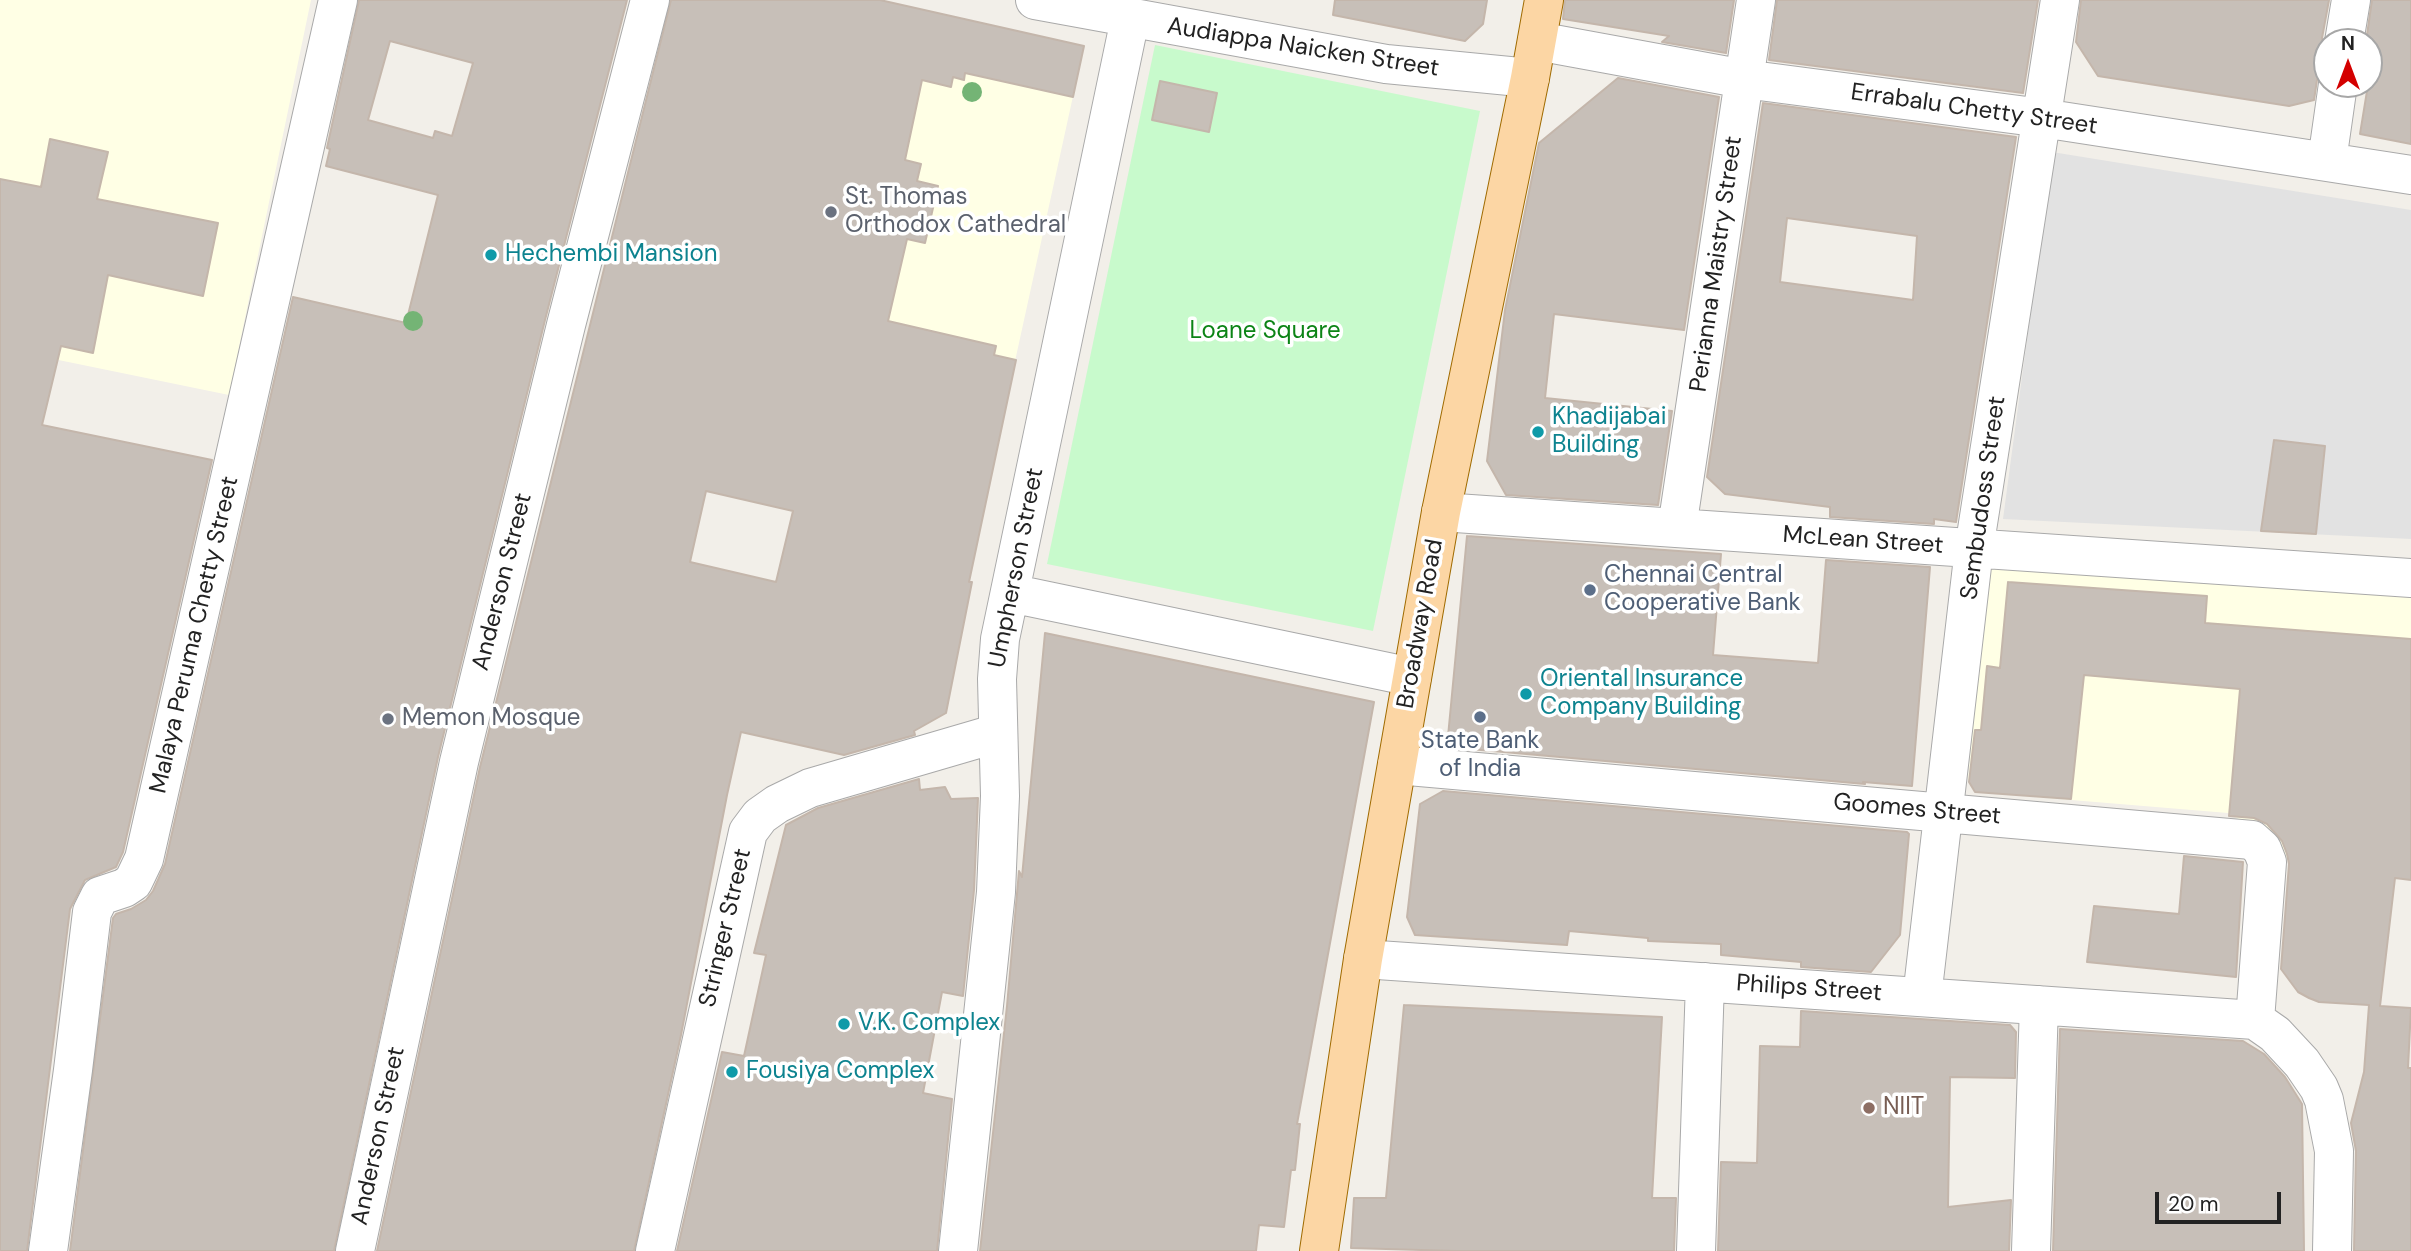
<!DOCTYPE html>
<style>
body{margin:0}
#map{position:relative;width:2411px;height:1251px;overflow:hidden;background:#f2efe9;font-family:"DM Sans",sans-serif}
canvas{display:block}
.north{position:absolute;left:2313px;top:28px;width:70px;height:70px;box-sizing:border-box;background:#fff;border:2px solid #a7a7a7;border-radius:50%;rotate:0deg;font-size:19px;font-weight:700;line-height:28px;text-align:center;color:#222}
.north::after{content:'';display:block;margin:auto;width:24px;height:32px;background:#d40000;clip-path:polygon(50% 0,100% 100%,50% 72%,0 100%)}
.scale{position:absolute;left:2155px;top:1192px;width:126px;height:32px;box-sizing:border-box;border:4px solid #222;border-top:0;padding-left:9px;font-size:21px;line-height:24px;white-space:nowrap;color:#222;-webkit-text-stroke:5px #fff;paint-order:stroke}
</style>
<div id="map">
<canvas width="2411" height="1251"></canvas>
<div class="north">N</div>
<div class="scale">20 m</div>
</div>
<script>
const c = document.querySelector('canvas').getContext('2d');
c.lineJoin = 'round';
function fill(path, color) { c.fillStyle = color; c.fill(path, 'evenodd'); }
const shape = rows => new Path2D(rows.map(r => 'M' + r).join(''));
function stroke(path, color, width, dash) { c.strokeStyle = color; c.lineWidth = width; c.lineCap = dash ? 'butt' : 'round'; c.setLineDash(dash || []); c.stroke(path); }
function label(font, color, halo, rows, align = 'center') {
  c.font = font + ' "DM Sans",sans-serif'; c.lineWidth = 7; c.setLineDash([]); c.textBaseline = 'middle'; c.strokeStyle = halo; c.fillStyle = color; for (const [text, x, y, turn = 0] of rows) {
    c.save(); c.translate(x, y); c.rotate((+turn || 0) * Math.PI / 180); c.textAlign = isNaN(turn) ? turn : align; if (halo) c.strokeText(text, 0, 0); c.fillText(text, 0, 0); c.restore();
  }
}
fill(shape([
 [0,0,311,0,229,395,0,348],
 [672,0,880,0,1084,46,1003,416,789,369],
 [1988,562,2411,595,2411,880,2292,866,2268,836,2228,813,1975,792,1968,779]
]), '#ffffe5');
fill(shape([
 [1155,45,1480,111,1373,631,1047,564]
]), '#c8facc');
fill(shape([
 [2052,152,2411,210,2411,539,2003,519]
]), '#e2e2e2');
const building = shape([
 [359,0,627,0,545,320,438,757,334,1251,70,1251,113,918,116,914,131,909,146,900,153,891,165,864,293,297,406,323,438,195,326,166,330,149,327,148,359,0],
 [390,41,473,63,452,136,435,131,433,138,368,120,390,41],
 [671,0,880,0,1084,46,1073,97,965,73,964,80,953,77,951,87,922,80,905,160,921,164,917,181,938,186,925,243,907,239,888,321,996,346,994,355,1016,360,969,582,972,582,946,713,914,731,915,735,844,755,741,732,727,795,681,1035,634,1251,377,1251,480,767,671,0],
 [706,491,793,511,776,582,690,562,706,491],
 [1335,0,1487,0,1483,24,1465,41,1333,15,1335,0],
 [1565,0,1734,0,1726,53,1662,42,1669,36,1563,19,1565,0],
 [1777,0,2038,0,2023,93,1769,60,1777,0],
 [2081,0,2329,0,2322,38,2323,49,2327,55,2327,66,2320,71,2317,80,2314,100,2289,106,2098,76,2076,42,2081,0],
 [2372,0,2411,0,2411,144,2360,134,2368,85,2360,87,2359,84,2369,84,2369,42,2366,42,2372,0],
 [1618,78,1719,97,1684,330,1554,314,1545,398,1672,411,1658,505,1506,495,1487,461,1505,310,1539,143,1618,78],
 [1160,81,1217,93,1209,132,1152,120,1160,81],
 [1763,103,2016,137,1956,522,1934,519,1934,524,1830,517,1830,507,1725,494,1707,477,1763,103],
 [1787,218,1917,236,1913,300,1780,282,1787,218],
 [50,139,108,152,97,199,218,223,203,296,108,275,93,353,61,346,42,425,212,460,123,852,116,867,85,880,70,909,27,1251,0,1251,0,179,41,187,50,139],
 [2274,440,2325,446,2316,534,2261,531,2274,440],
 [1467,536,1721,554,1713,655,1818,663,1826,560,1930,567,1912,786,1863,782,1865,784,1447,747,1467,536],
 [2008,582,2207,596,2205,623,2411,639,2411,880,2395,878,2380,1006,2411,1008,2408,1068,2411,1068,2411,1251,2354,1251,2356,1151,2351,1123,2364,1072,2369,1005,2319,1002,2309,998,2298,992,2281,969,2289,864,2287,854,2282,841,2267,824,2254,818,2229,816,2240,689,2084,675,2071,799,1975,792,1969,782,1975,730,1981,730,1987,666,2000,668,2008,582],
 [1045,633,1374,702,1297,1124,1300,1124,1295,1170,1291,1170,1284,1227,1259,1225,1256,1251,980,1251,1007,1006,1019,871,1022,877,1045,633],
 [919,779,920,790,945,787,951,799,978,798,974,890,963,996,942,992,923,1093,952,1099,937,1251,677,1251,722,1052,744,1056,766,955,754,953,786,825,818,808,919,779],
 [1443,791,1907,832,1909,834,1900,935,1871,972,1801,967,1801,962,1721,955,1721,944,1648,941,1648,938,1569,931,1567,945,1415,935,1407,917,1420,804,1443,791],
 [2184,856,2243,862,2236,977,2087,962,2094,906,2179,914,2184,856],
 [1404,1005,1662,1017,1652,1198,1676,1198,1674,1251,1456,1251,1351,1248,1354,1198,1386,1198,1404,1005],
 [1801,1011,2010,1025,2016,1032,2015,1078,1950,1077,1948,1207,2011,1200,2009,1251,1718,1251,1721,1162,1757,1163,1760,1046,1800,1047,1801,1011],
 [2060,1029,2243,1041,2264,1054,2285,1077,2302,1104,2304,1251,2053,1251,2060,1029]
]);
fill(building, '#c7bfb8');
stroke(building, '#c4b6ab', 2);
const minor = shape([
 [1035,0,1386,64,1530,78],
 [1537,41,1744,79,2042,118,2411,175],
 [2344,42,2351,0],
 [2327,161,2338,84],
 [1441,512,2411,578],
 [1677,528,1756,0],
 [1010,593,1412,677],
 [1397,765,2252,840,2262,849,2267,862,2255,1020],
 [1363,959,2255,1020,2275,1034,2302,1063,2319,1088,2324,1100,2334,1151,2332,1251],
 [1922,997,1974,549,2060,0],
 [48,1251,73,1070,92,912,100,896,124,888,133,882,144,859,338,0],
 [355,1251,459,762,566,325,650,0],
 [655,1251,748,832,760,816,777,804,810,788,998,733],
 [958,1251,996,892,1000,796,997,679,1000,639,1130,19],
 [1696,1251,1705,982],
 [2031,1251,2039,1005]
]);
const major = shape([
 [1319,1251,1363,959,1441,512,1530,78,1544,0]
]);
stroke(minor, '#a9a9a9', 40);
stroke(major, '#a06b00', 40);
stroke(minor, '#fff', 38);
stroke(major, '#fcd6a4', 38);
c.fillStyle = '#74b475';
for (const [x, y] of [
 [972,92],
 [413,321]
]) { c.beginPath(); c.arc(x, y, 10, 0, 2 * Math.PI); c.fill(); }
for (const [x, y, r, color] of [
 [831,212,7,"#6b7280"],
 [491,255,7,"#0f9aa8"],
 [1538,432,7,"#0f9aa8"],
 [1590,590,7,"#5c6f8a"],
 [1526,694,7,"#0f9aa8"],
 [1480,717,7,"#5c6f8a"],
 [388,719,7,"#6b7280"],
 [844,1024,7,"#0f9aa8"],
 [732,1072,7,"#0f9aa8"],
 [1869,1108,7,"#8d6e63"]
]) { const dot = new Path2D(); dot.arc(x, y, r, 0, 2 * Math.PI); c.fillStyle = color; c.fill(dot); stroke(dot, '#fff', 2.5); }
label('24px', '#222', '#fff', [
 ["Audiappa Naicken Street",1303,48,9],
 ["Errabalu Chetty Street",1974,110,8],
 ["Perianna Maistry Street",1717,264,-82],
 ["Sembudoss Street",1984,498,-82],
 ["McLean Street",1863,541,4],
 ["Umpherson Street",1017,568,-79],
 ["Anderson Street",503,582,-76],
 ["Broadway Road",1421,624,-80],
 ["Malaya Peruma Chetty Street",195,635,-77],
 ["Goomes Street",1917,810,5],
 ["Stringer Street",726,928,-77],
 ["Philips Street",1809,989,4],
 ["Anderson Street",379,1136,-78]
]);
label('24px', '#5b616d', '#fff', [
 ["St. Thomas",845,198],
 ["Orthodox Cathedral",845,226],
 ["Memon Mosque",402,719]
], 'left');
label('24px', '#0d838f', '#fff', [
 ["Hechembi Mansion",505,255],
 ["Khadijabai",1552,418],
 ["Building",1552,446],
 ["Oriental Insurance",1540,680],
 ["Company Building",1540,708],
 ["V.K. Complex",858,1024],
 ["Fousiya Complex",746,1072]
], 'left');
label('24px', '#0c8416', '#fff', [
 ["Loane Square",1265,332]
]);
label('24px', '#4e5e75', '#fff', [
 ["Chennai Central",1604,576],
 ["Cooperative Bank",1604,604],
 ["State Bank",1480,742,"center"],
 ["of India",1480,770,"center"]
], 'left');
label('24px', '#785e54', '#fff', [
 ["NIIT",1883,1108]
], 'left');
</script>
